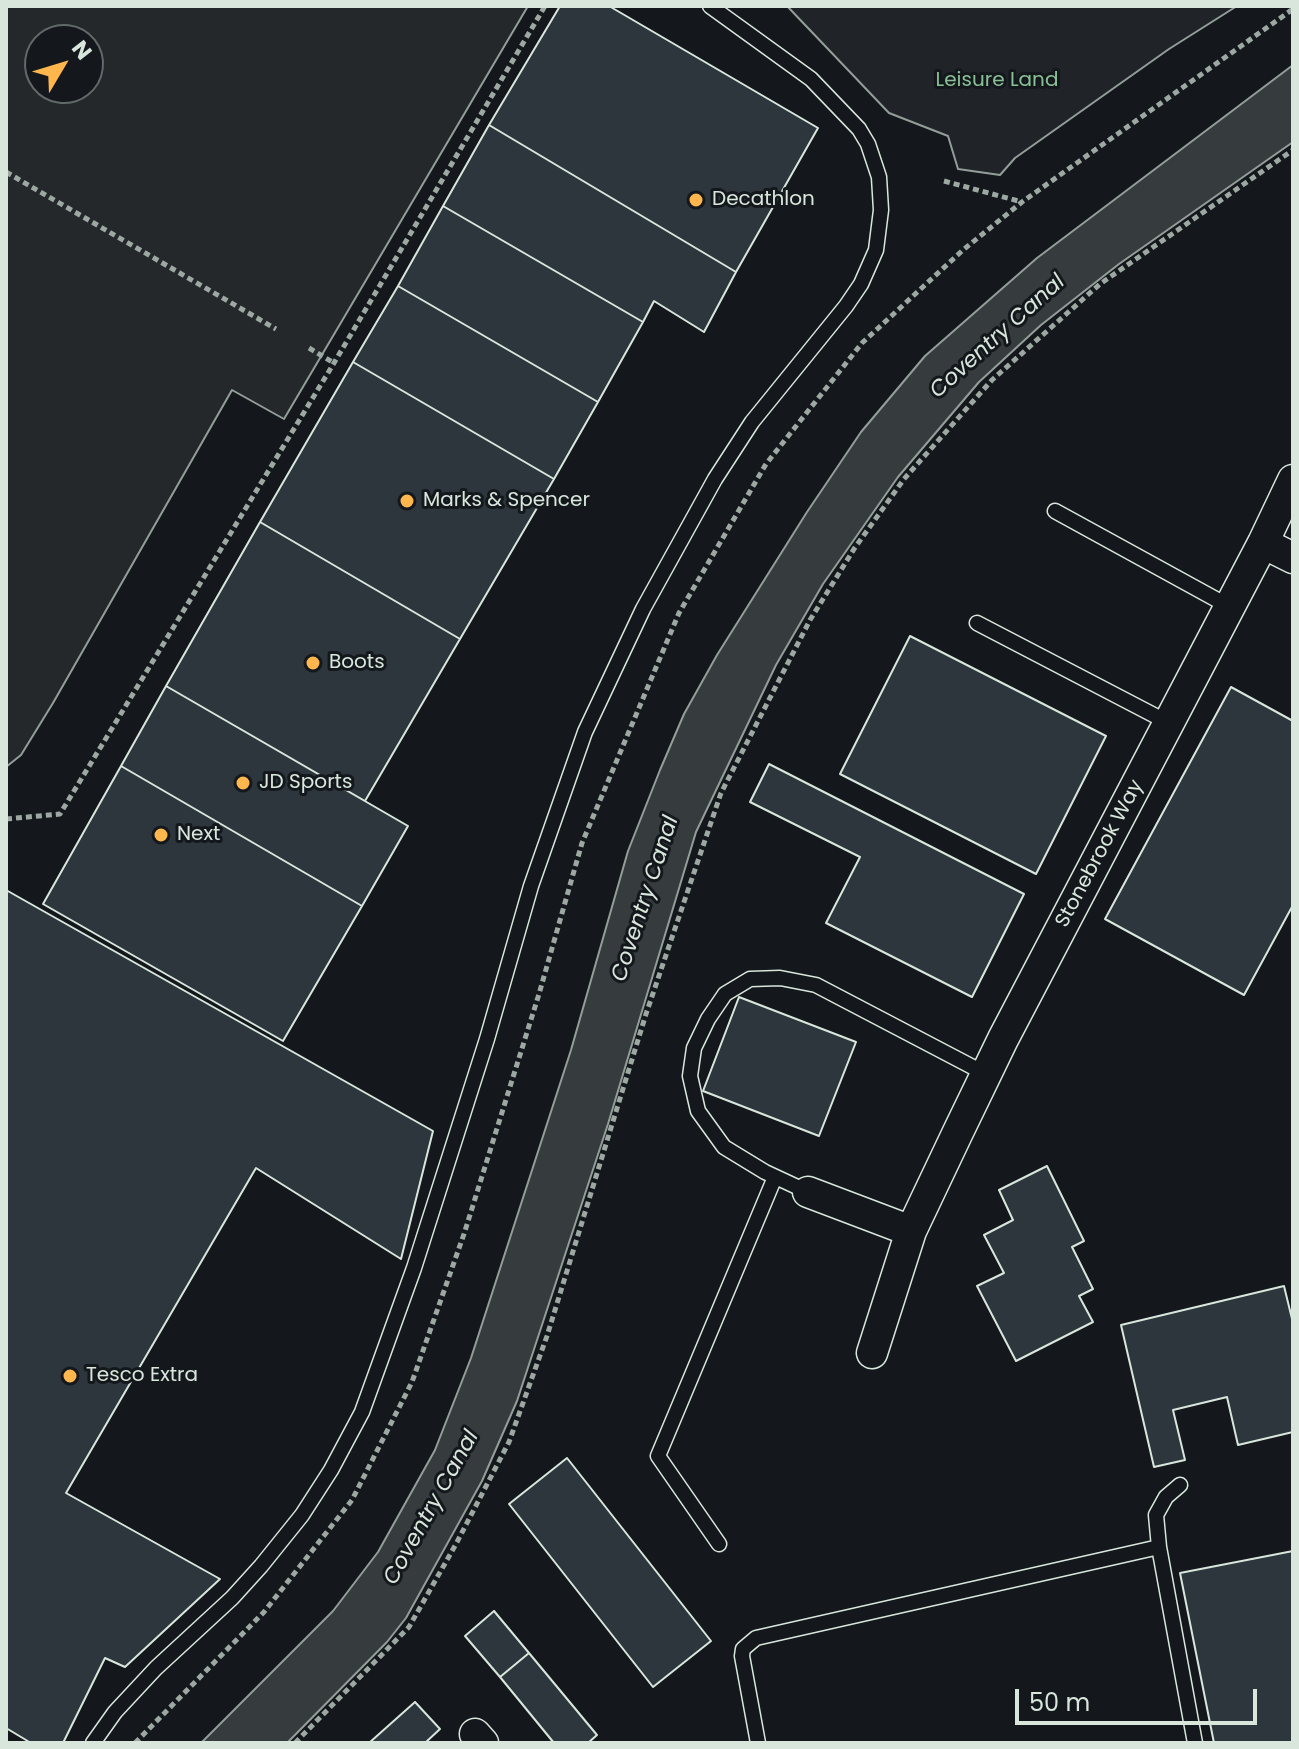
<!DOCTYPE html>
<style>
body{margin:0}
#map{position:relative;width:1299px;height:1749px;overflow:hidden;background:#14181c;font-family:Poppins,sans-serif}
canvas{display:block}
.frame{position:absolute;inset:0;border:8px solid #d8e6dc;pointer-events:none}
.north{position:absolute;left:24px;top:24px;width:80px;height:80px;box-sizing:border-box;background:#14181c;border:2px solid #626a69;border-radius:50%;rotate:52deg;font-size:22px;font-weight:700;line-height:32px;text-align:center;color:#d8e6dc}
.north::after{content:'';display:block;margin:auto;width:28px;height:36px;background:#ffb74d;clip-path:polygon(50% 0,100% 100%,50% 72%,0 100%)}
.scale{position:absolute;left:1015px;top:1689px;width:242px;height:36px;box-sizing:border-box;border:4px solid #d8e6dc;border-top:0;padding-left:10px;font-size:24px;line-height:28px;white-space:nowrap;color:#d8e6dc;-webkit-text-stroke:6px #14181c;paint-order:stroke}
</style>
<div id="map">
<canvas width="1299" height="1749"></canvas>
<div class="frame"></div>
<div class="north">N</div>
<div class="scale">50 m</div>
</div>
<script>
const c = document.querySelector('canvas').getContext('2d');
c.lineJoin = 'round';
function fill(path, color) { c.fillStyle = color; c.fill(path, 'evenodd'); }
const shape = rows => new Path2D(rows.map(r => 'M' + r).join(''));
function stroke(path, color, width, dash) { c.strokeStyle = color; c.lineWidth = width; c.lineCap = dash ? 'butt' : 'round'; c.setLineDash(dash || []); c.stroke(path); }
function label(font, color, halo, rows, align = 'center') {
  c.font = font + ' Poppins,sans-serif'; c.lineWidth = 6; c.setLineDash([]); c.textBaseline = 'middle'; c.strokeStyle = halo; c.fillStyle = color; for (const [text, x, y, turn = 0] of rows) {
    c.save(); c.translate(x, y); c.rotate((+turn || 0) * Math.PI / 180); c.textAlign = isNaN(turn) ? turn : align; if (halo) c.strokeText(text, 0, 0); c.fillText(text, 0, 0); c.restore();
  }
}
const green = shape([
 [787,6,1237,6,1169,49,1015,158,1000,175,958,169,948,136,889,113,787,6]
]);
fill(green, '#202428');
stroke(green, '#939e99', 2);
const parking = shape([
 [6,6,528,6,284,419,232,390,53,703,21,755,6,767,6,6],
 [40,40,88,40,88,88,40,88,40,40]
]);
fill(parking, '#24282b');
stroke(parking, '#939e99', 2);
const water = shape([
 [1293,65,1293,142,1119,264,1041,325,979,382,898,477,823,584,776,665,696,832,608,1124,517,1401,482,1481,406,1618,387,1642,287,1743,201,1743,333,1611,378,1552,435,1450,471,1358,571,1050,628,851,660,770,684,714,717,655,807,512,861,432,925,356,1037,258,1293,65]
]);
fill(water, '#363b3e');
stroke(water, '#939e99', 2);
const building = shape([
 [560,6,609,6,818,128,736,272,489,125,560,6],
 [489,125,736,272,704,332,654,301,643,322,443,206,489,125],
 [443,206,643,322,598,402,398,286,443,206],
 [398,286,598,402,554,479,353,362,398,286],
 [353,362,554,479,460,639,260,522,353,362],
 [260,522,460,639,365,801,166,686,260,522],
 [910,636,1106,736,1036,874,840,774,910,636],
 [166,686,408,826,362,906,121,766,166,686],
 [1231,687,1293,721,1293,905,1244,995,1105,919,1231,687],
 [769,764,1024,894,972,997,826,923,860,857,750,802,769,764],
 [121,766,362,906,283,1041,43,904,121,766],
 [6,890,433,1131,401,1259,256,1168,66,1493,220,1579,125,1667,105,1658,63,1743,31,1743,6,1728,6,890],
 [739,997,856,1042,819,1136,703,1091,739,997],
 [1047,1166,1084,1241,1072,1247,1093,1289,1079,1296,1093,1322,1016,1361,977,1286,1004,1273,984,1235,1013,1220,999,1190,1047,1166],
 [1284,1286,1293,1323,1293,1432,1238,1445,1227,1397,1173,1410,1185,1460,1154,1467,1121,1325,1284,1286],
 [567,1458,711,1641,653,1687,509,1504,567,1458],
 [1293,1551,1293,1743,1214,1743,1180,1573,1293,1551],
 [494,1611,529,1653,500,1677,465,1636,494,1611],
 [529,1653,597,1735,588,1743,554,1743,500,1677,529,1653],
 [415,1702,440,1729,425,1743,369,1743,415,1702]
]);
fill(building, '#2c363c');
stroke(building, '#d8e6dc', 2);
const service = shape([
 [1055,511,1230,607],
 [977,623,1169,723],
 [808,1192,765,1172,724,1147,698,1111,690,1076,694,1048,708,1019,725,994,750,979,780,978,816,985,986,1074],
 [1180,1485,1166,1497,1156,1515,1159,1547,1195,1743],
 [719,1544,658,1456,775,1177],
 [93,1743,115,1712,156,1668,232,1598,261,1566,302,1515,331,1470,362,1412,414,1268,487,1039,531,886,585,732,643,609,715,479,752,422,846,306,861,284,876,250,881,210,879,177,868,144,859,129,811,79,710,6],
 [758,1743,742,1656,743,1649,756,1638,1159,1547]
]);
const minor = shape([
 [1263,543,1293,558],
 [808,1192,911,1231],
 [872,1353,911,1231,958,1132,1003,1039,1263,543,1293,480],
 [475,1734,483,1743]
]);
stroke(service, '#d8e6dc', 17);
stroke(minor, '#d8e6dc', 33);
stroke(shape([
 [6,172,276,329],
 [944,181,1022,202],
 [309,348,334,363],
 [6,819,60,814,334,363,545,6],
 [135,1743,264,1612,352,1500,412,1382,464,1234,539,994,582,843,679,613,766,464,862,343,963,250,1022,202,1293,9],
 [295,1743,409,1627,456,1544,509,1442,547,1336,646,1014,721,793,810,620,854,549,904,479,992,380,1100,284,1293,150]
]), '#9da8a2', 5, [6, 4]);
stroke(service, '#14181c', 14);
stroke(minor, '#14181c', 30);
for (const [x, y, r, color] of [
 [696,200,8,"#ffb74d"],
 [407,501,8,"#ffb74d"],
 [313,663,8,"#ffb74d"],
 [243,783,8,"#ffb74d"],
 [161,835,8,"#ffb74d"],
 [70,1376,8,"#ffb74d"]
]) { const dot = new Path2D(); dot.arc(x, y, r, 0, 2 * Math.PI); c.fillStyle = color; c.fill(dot); stroke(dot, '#14181c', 3); }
label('20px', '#8ac095', '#14181c', [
 ["Leisure Land",997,81]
]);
label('20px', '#d8e6dc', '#14181c', [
 ["Decathlon",712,200],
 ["Marks & Spencer",423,501],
 ["Boots",329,663],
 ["JD Sports",259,783],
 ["Next",177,835],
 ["Tesco Extra",86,1376]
], 'left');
label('20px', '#d8e6dc', '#14181c', [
 ["Stonebrook Way",1100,854,-62]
]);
label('italic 22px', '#d8e6dc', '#14181c', [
 ["Coventry Canal",998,337,-42],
 ["Coventry Canal",646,899,-72],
 ["Coventry Canal",432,1508,-61]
]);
</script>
